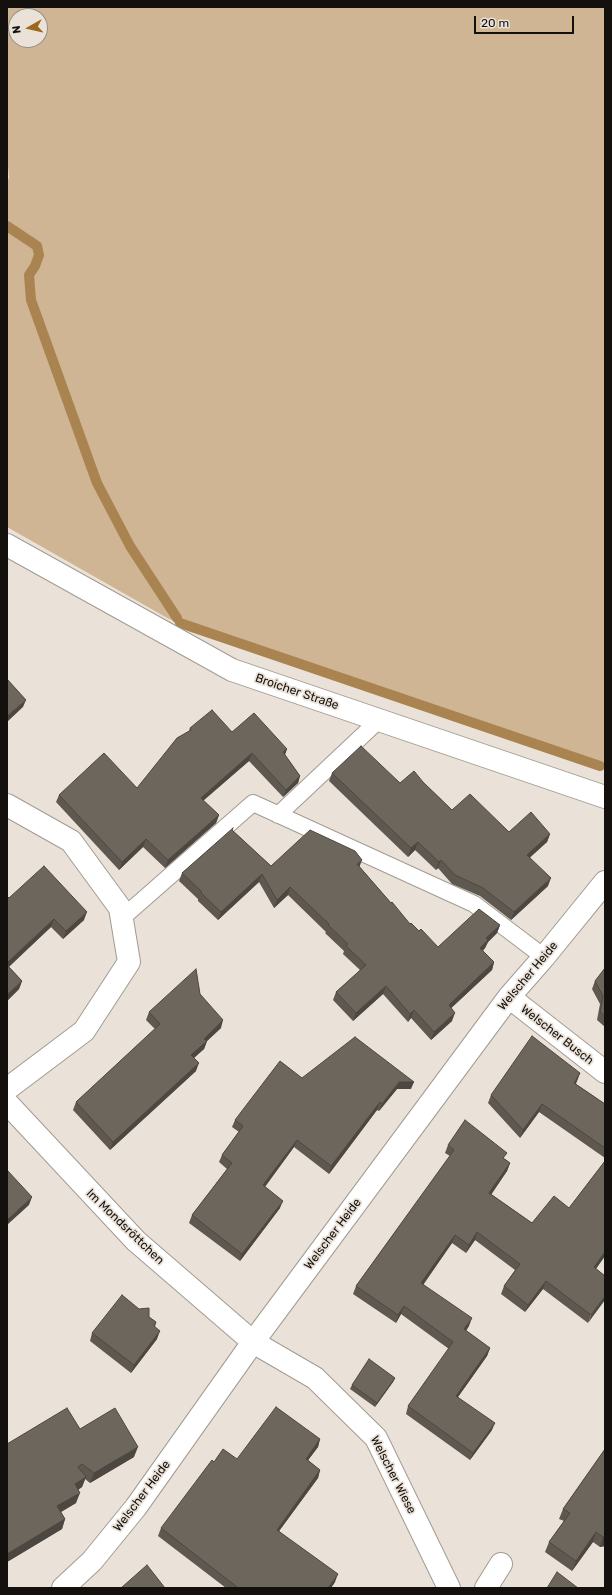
<!DOCTYPE html>
<meta charset="utf-8">
<style>
body{margin:0}
#map{position:relative;width:612px;height:1595px;overflow:hidden;background:#eae2d8;font-family:Rubik,sans-serif}
canvas{display:block}
.frame{position:absolute;inset:0;border:8px solid #13100d;pointer-events:none}
.north{position:absolute;left:8px;top:8px;width:40px;height:40px;box-sizing:border-box;background:#eae2d8;border:1px solid #948e87;border-radius:50%;rotate:262deg;font-size:11px;font-weight:700;line-height:16px;text-align:center;color:#13100d}
.north::after{content:'';display:block;margin:auto;width:14px;height:18px;background:#9a691c;clip-path:polygon(50% 0,100% 100%,50% 72%,0 100%)}
.scale{position:absolute;left:474px;top:16px;width:100px;height:18px;box-sizing:border-box;border:2px solid #13100d;border-top:0;padding-left:5px;font-size:12px;line-height:14px;white-space:nowrap;color:#13100d;-webkit-text-stroke:3px #eae2d8;paint-order:stroke}
</style>
<div id="map">
<canvas width="612" height="1595"></canvas>
<div class="frame"></div>
<div class="north">N</div>
<div class="scale">20 m</div>
</div>
<script>
const c = document.querySelector('canvas').getContext('2d');
c.lineJoin = 'round';
function fill(path, color) { c.fillStyle = color; c.fill(path, 'evenodd'); }
const shape = rows => new Path2D(rows.map(r => 'M' + r).join(''));
function stroke(path, color, width, dash) { c.strokeStyle = color; c.lineWidth = width; c.lineCap = dash ? 'butt' : 'round'; c.setLineDash(dash || []); c.stroke(path); }
function label(font, color, halo, rows, align = 'center') {
  c.font = font + ' Rubik,sans-serif'; c.lineWidth = 3.5; c.setLineDash([]); c.textBaseline = 'middle'; c.strokeStyle = halo; c.fillStyle = color; for (const [text, x, y, turn = 0] of rows) {
    c.save(); c.translate(x, y); c.rotate((+turn || 0) * Math.PI / 180); c.textAlign = isNaN(turn) ? turn : align; if (halo) c.strokeText(text, 0, 0); c.fillText(text, 0, 0); c.restore();
  }
}
fill(shape([
 [7,7,605,7,605,768,169,619,7,527,7,181,9,178,7,153],
 [16,16,40,16,40,40,16,40]
]), '#cfb594');
stroke(shape([
 [7,226,37,246,39,255,35,266,29,275,31,300,97,483,130,546,177,618],
 [180,623,600,766]
]), '#aa8450', 10);
const lane = shape([
 [278,815,379,720],
 [122,918,253,803,474,904,544,957]
]);
const street = shape([
 [7,545,232,670,605,797],
 [7,805,71,841,120,908,129,962,84,1031,7,1089],
 [509,997,605,1072],
 [7,1103,136,1241,253,1342,315,1378,376,1438,449,1588],
 [63,1588,92,1561,136,1507,253,1342,509,997,544,957,605,882],
 [486,1588,501,1564]
]);
stroke(lane, '#a29b92', 18);
stroke(street, '#a29b92', 24);
stroke(lane, '#fff', 16);
stroke(street, '#fff', 22);
fill(shape([
 [190,728,232,732,287,749,285,755,300,776,298,783,283,797,249,761,203,801,219,815,216,823,165,868,143,847,119,870,56,802,59,795,137,788,189,731],
 [332,773,400,783,423,782,452,810,509,832,550,834,547,842,530,857,548,886,511,920,480,896,452,884,438,868,436,870,415,850,408,857,329,781],
 [232,830,271,866,359,866,391,903,410,924,438,947,500,925,497,933,488,942,485,948,483,951,494,962,492,970,451,1008,452,1021,431,1040,411,1018,408,1022,383,994,353,1021,333,1000,336,992,360,970,343,954,344,951,325,933,326,932,288,895,274,908,259,882,218,920,198,901,198,899,179,881,182,873],
 [7,896,9,898,84,920,63,939,51,927,9,967,22,981,19,989,7,1001],
 [605,968,605,1027,597,1020,600,1004,592,989,595,981],
 [149,1012,221,1028,207,1041,204,1049,194,1058,196,1071,110,1150,73,1110,76,1102,155,1029,146,1020],
 [580,1073,577,1081,576,1084,605,1104,605,1158,539,1112,520,1138,488,1103,491,1095],
 [302,1078,411,1089,397,1089,379,1111,377,1110,329,1174,294,1147,265,1187,280,1208,240,1261,189,1223,192,1215,227,1169,219,1162,222,1155,239,1132,232,1127,235,1120],
 [448,1145,505,1159,510,1163,507,1171,491,1194,532,1223,569,1208,605,1161,605,1256,596,1269,605,1276,588,1323,543,1289,525,1312,501,1294,504,1286,515,1270,475,1240,466,1253,452,1243,423,1284,469,1326,466,1331,490,1348,487,1356,458,1397,492,1430,470,1460,406,1414,408,1406,449,1349,401,1314,396,1323,353,1294,356,1286,450,1156,445,1153],
 [149,1317,156,1322,155,1327,157,1339,131,1373,90,1341,92,1333],
 [395,1378,393,1382,375,1407,350,1389,352,1385],
 [80,1429,134,1457,90,1483,85,1479,82,1487,78,1490,76,1503,61,1512,65,1519,62,1529,7,1562,7,1444],
 [320,1439,318,1447,308,1460,320,1470,318,1478,279,1531,335,1582,331,1588,226,1588,158,1536,161,1528,214,1462,237,1459],
 [605,1449,605,1546,600,1547,593,1542,572,1571,545,1552,549,1542,564,1521,559,1519,563,1509]
]), '#5e5850');
fill(shape([
 [26,700,23,707,7,722,7,716],
 [287,749,284,756,283,752],
 [252,753,249,761,198,805,201,798],
 [300,776,298,783,283,797,286,790],
 [219,815,216,823,165,868,168,860],
 [550,834,547,842,524,863,527,855],
 [146,839,143,847,119,870,122,862],
 [418,842,415,850,408,857,411,848],
 [362,860,359,868,357,864],
 [441,860,438,868,436,870,439,862],
 [262,874,259,882,218,920,221,912],
 [551,878,548,886,511,920,514,912],
 [290,887,288,895,274,908,277,900],
 [87,912,84,920,63,939,66,931],
 [54,919,51,927,7,968,7,963],
 [500,925,497,933,488,942,485,948,477,956,480,948,486,938],
 [494,962,492,970,446,1013,449,1005],
 [22,981,19,989,7,1001,7,995],
 [386,986,383,994,353,1021,356,1013],
 [414,1010,411,1018,408,1022,410,1014],
 [455,1013,452,1021,431,1040,434,1032],
 [223,1020,221,1028,207,1041,204,1049,188,1063,191,1055,204,1039],
 [199,1063,196,1071,110,1150,113,1142],
 [580,1073,577,1081,571,1090,574,1083],
 [399,1082,414,1082,411,1089,397,1089,379,1111,382,1104],
 [380,1102,377,1110,329,1174,331,1166],
 [542,1104,539,1112,520,1138,523,1130],
 [297,1140,294,1147,260,1193,263,1185],
 [510,1163,507,1171,487,1201,489,1193],
 [32,1197,29,1205,7,1225,7,1220],
 [283,1201,280,1208,240,1261,242,1254],
 [477,1232,475,1240,466,1253,469,1245],
 [455,1235,452,1243,419,1291,421,1283],
 [605,1252,605,1256,591,1275,594,1267],
 [546,1281,543,1289,525,1312,528,1305],
 [605,1296,605,1300,588,1323,591,1315],
 [404,1306,401,1314,396,1323,398,1315],
 [472,1318,469,1326,461,1337,464,1329],
 [160,1331,157,1339,131,1373,134,1365],
 [490,1348,487,1356,453,1404,456,1396],
 [395,1378,393,1382,375,1407,377,1403],
 [495,1423,492,1430,470,1460,473,1453],
 [320,1439,318,1447,303,1467,306,1459],
 [138,1447,134,1457,90,1483,94,1473],
 [320,1470,318,1478,274,1538,277,1530],
 [86,1477,82,1487,71,1494,75,1484],
 [80,1493,76,1503,54,1516,57,1506],
 [65,1519,62,1529,7,1562,7,1554],
 [596,1532,593,1542,572,1571,576,1561],
 [603,1537,605,1537,605,1546,600,1547],
 [338,1574,335,1582,331,1588,328,1588]
]), '#4c4741');
const building = shape([
 [7,679,26,700,7,716,7,679],
 [212,710,232,732,254,713,287,749,283,752,300,776,286,790,252,753,201,798,219,815,168,860,146,839,122,862,59,795,104,753,137,788,177,738,191,730,190,728,212,710],
 [361,746,400,783,414,771,423,782,452,810,470,794,509,832,531,812,550,834,527,855,551,878,514,912,483,888,455,875,441,860,439,862,418,842,411,848,332,773,361,746],
 [233,828,232,830,271,866,310,830,355,851,362,860,357,864,391,903,392,902,410,924,411,923,419,931,421,929,438,947,479,909,500,925,486,938,488,940,480,948,494,962,449,1005,455,1013,434,1032,414,1010,410,1014,386,986,356,1013,336,992,366,965,346,946,348,944,328,925,329,924,290,887,277,900,262,874,221,912,201,893,202,892,182,873,233,828],
 [44,866,87,912,66,931,54,919,7,963,7,896,9,898,44,866],
 [7,965,22,981,7,995,7,965],
 [605,968,605,1016,600,1012,603,996,595,981,605,968],
 [196,969,200,994,223,1020,204,1039,207,1041,191,1055,199,1063,113,1142,76,1102,160,1024,149,1012,196,969],
 [532,1036,580,1073,574,1083,605,1104,605,1148,542,1104,523,1130,491,1095,532,1036],
 [355,1037,414,1082,399,1082,382,1104,380,1102,331,1166,297,1140,263,1185,283,1201,242,1254,192,1215,232,1163,222,1155,243,1126,235,1120,280,1061,302,1078,355,1037],
 [465,1120,507,1153,503,1158,510,1163,489,1193,532,1223,554,1196,569,1208,605,1161,605,1252,594,1267,605,1276,605,1296,591,1315,546,1281,528,1305,504,1286,520,1264,477,1232,469,1245,455,1235,421,1283,472,1318,464,1329,490,1348,456,1396,495,1423,473,1453,408,1406,453,1342,404,1306,398,1315,356,1286,454,1150,448,1145,465,1120],
 [7,1170,32,1197,7,1220,7,1170],
 [122,1295,139,1309,149,1308,149,1317,156,1322,154,1326,160,1331,134,1365,92,1333,122,1295],
 [369,1359,395,1378,377,1403,352,1385,369,1359],
 [276,1407,320,1439,306,1459,320,1470,277,1530,338,1574,328,1588,236,1588,237,1587,161,1528,212,1460,214,1462,223,1449,237,1459,276,1407],
 [67,1408,80,1429,115,1408,138,1447,94,1473,82,1464,78,1467,86,1477,75,1484,80,1493,57,1506,65,1519,7,1554,7,1444,67,1408],
 [605,1449,605,1537,603,1537,596,1532,576,1561,549,1542,570,1513,563,1509,605,1449],
 [147,1565,165,1588,121,1588,147,1565],
 [557,1572,578,1588,547,1588,557,1572]
]);
fill(building, '#6d665d');
stroke(building, '#4c4741', 1);
label('12px', '#13100d', '#eae2d8', [
 ["Broicher Straße",297,692,19],
 ["Welscher Heide",528,976,-50],
 ["Welscher Busch",557,1035,38],
 ["Im Mondsröttchen",125,1227,44],
 ["Welscher Heide",333,1234,-53],
 ["Welscher Wiese",393,1475,63],
 ["Welscher Heide",142,1496,-53]
]);
</script>
